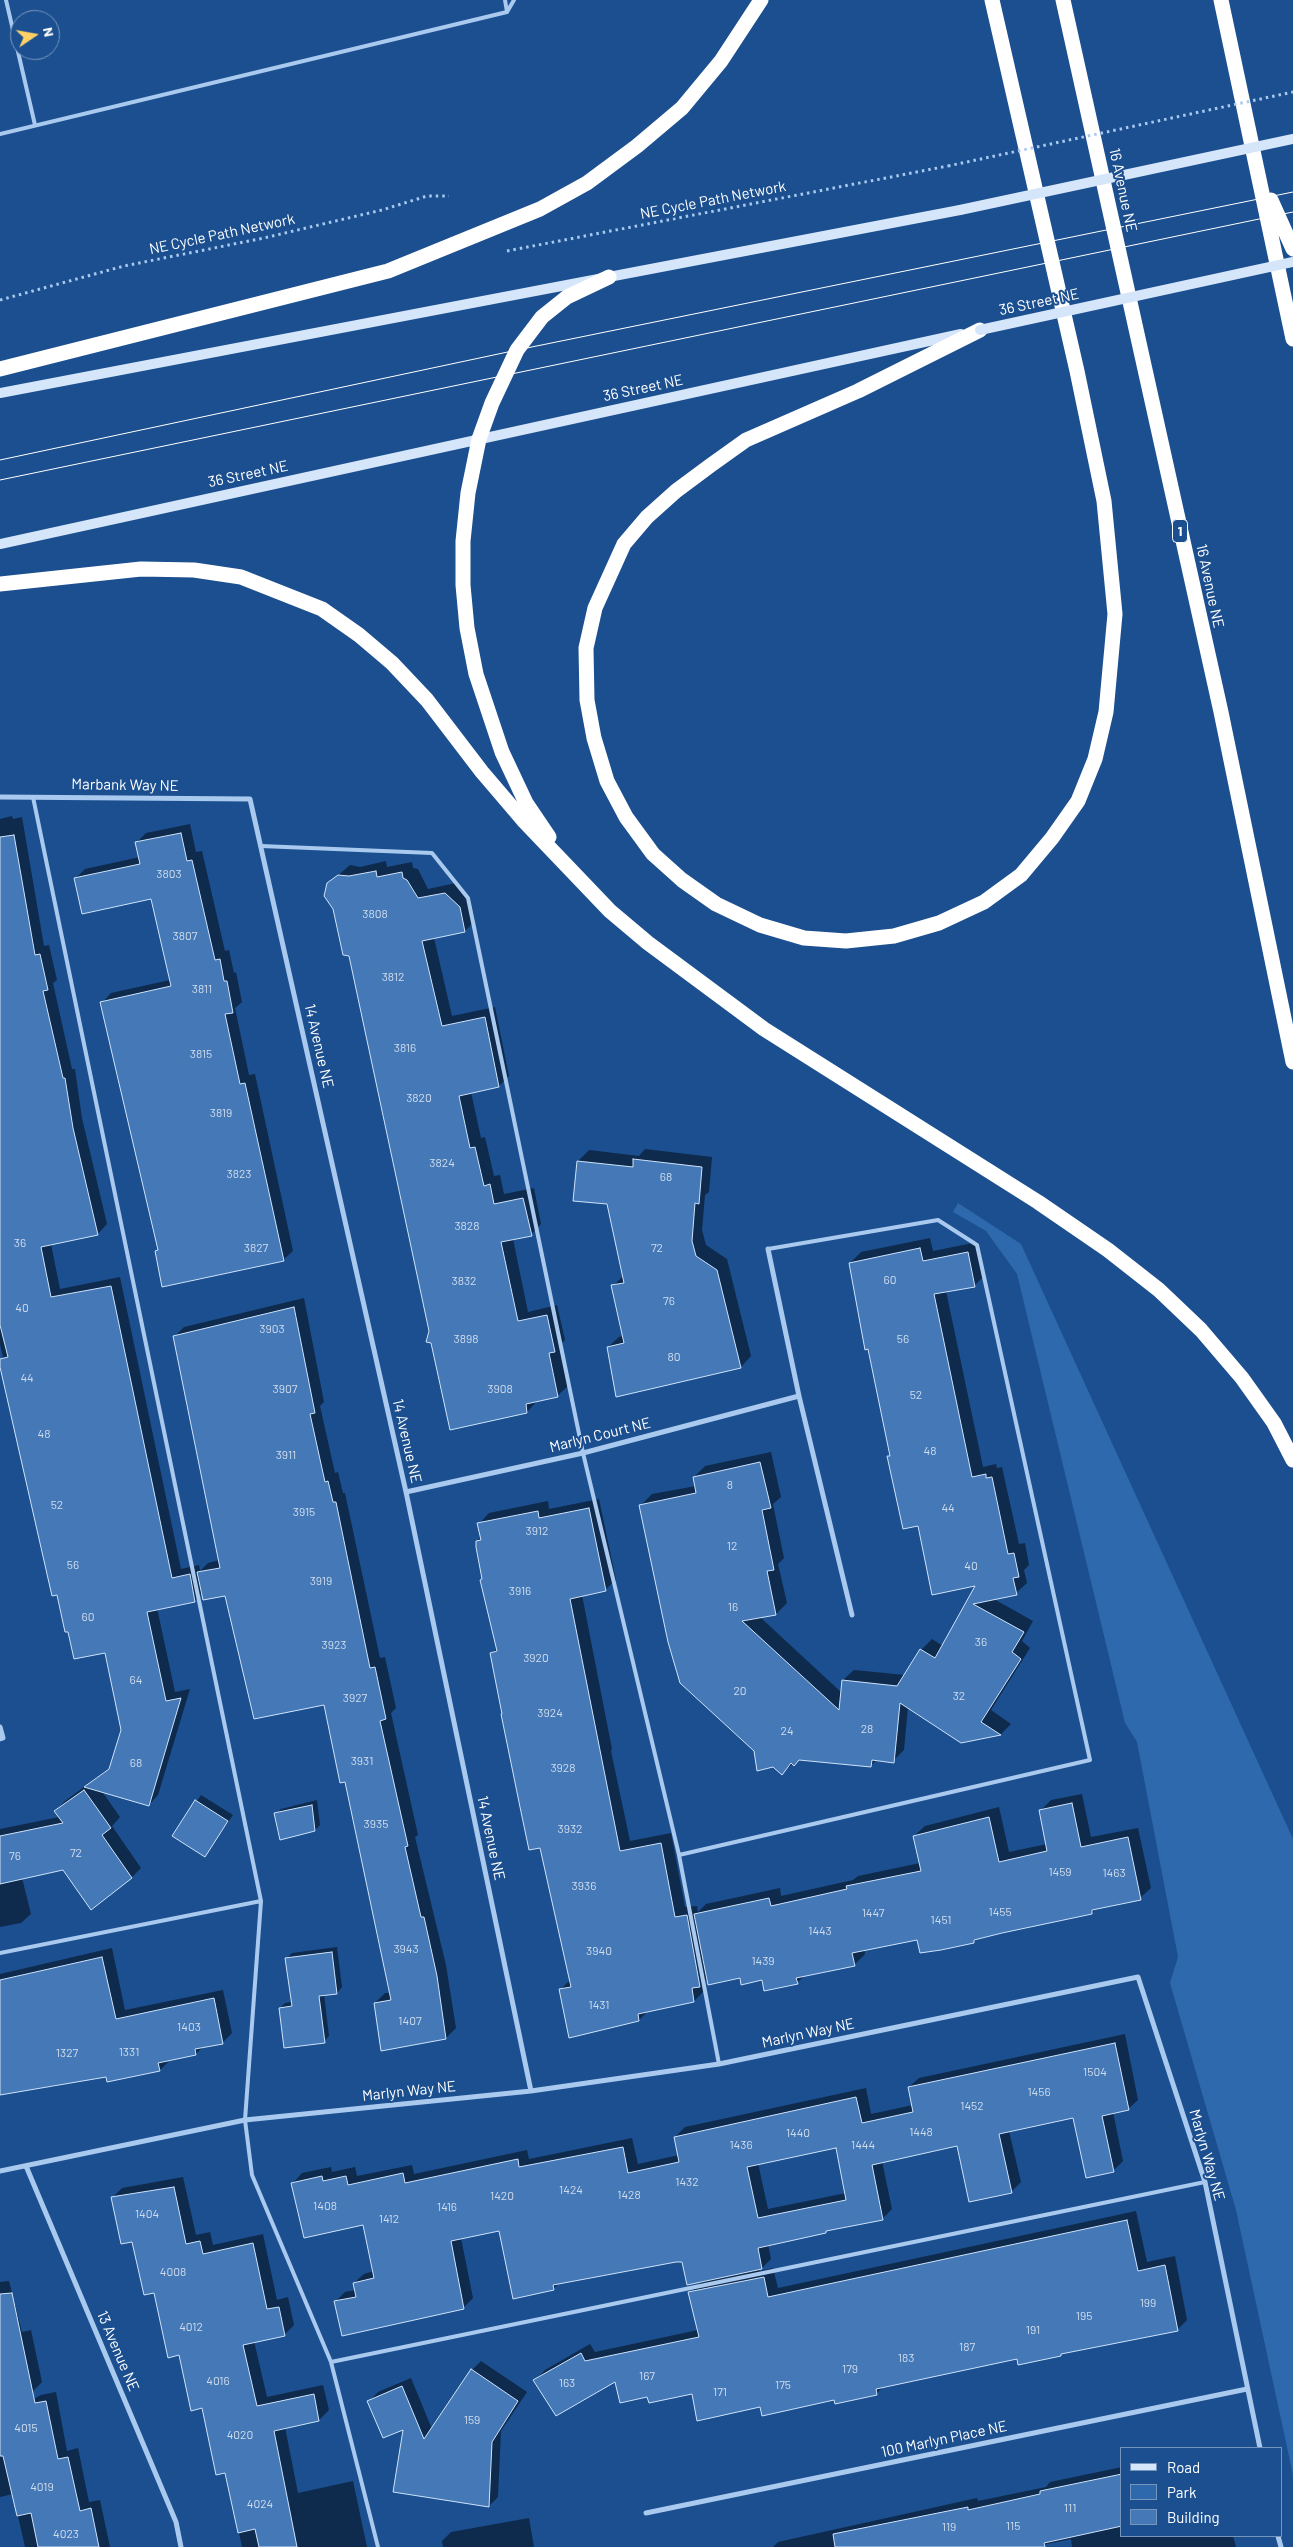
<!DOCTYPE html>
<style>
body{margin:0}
#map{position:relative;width:1293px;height:2547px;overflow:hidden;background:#1b4f8f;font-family:Barlow,sans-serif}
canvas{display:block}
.legend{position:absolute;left:1120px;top:2447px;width:162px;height:90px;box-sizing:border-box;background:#1b4f8f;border:1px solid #7695bc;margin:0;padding:6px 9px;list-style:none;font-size:15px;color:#fff}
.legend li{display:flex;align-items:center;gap:10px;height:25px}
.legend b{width:25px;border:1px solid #7695bc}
.north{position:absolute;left:10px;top:10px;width:50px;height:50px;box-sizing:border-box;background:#1b4f8f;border:1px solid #7695bc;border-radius:50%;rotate:78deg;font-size:14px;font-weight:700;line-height:20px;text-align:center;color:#fff}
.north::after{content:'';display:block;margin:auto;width:18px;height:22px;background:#ffd166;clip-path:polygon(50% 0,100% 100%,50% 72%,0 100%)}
</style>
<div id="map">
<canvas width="1293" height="2547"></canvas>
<ul class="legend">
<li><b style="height:6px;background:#d6e6fa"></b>Road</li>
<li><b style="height:14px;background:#2e69ad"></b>Park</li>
<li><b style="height:14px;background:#4478b7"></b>Building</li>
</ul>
<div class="north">N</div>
</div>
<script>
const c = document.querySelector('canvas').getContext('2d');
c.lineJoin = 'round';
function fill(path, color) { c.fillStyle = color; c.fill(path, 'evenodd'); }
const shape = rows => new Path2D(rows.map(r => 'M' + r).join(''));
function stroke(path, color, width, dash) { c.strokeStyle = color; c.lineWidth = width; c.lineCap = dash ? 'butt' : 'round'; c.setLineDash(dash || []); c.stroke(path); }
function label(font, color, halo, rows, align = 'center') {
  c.font = font + ' Barlow,sans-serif'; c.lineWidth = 4; c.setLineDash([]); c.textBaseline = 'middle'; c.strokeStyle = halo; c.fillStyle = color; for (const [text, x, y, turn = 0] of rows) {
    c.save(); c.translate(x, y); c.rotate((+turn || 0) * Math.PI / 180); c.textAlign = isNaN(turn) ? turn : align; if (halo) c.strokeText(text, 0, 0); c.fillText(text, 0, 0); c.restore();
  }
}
fill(shape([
 [958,1203,1021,1244,1293,1839,1293,2475,1236,2210,1170,1983,1178,1957,1137,1742,1125,1723,1017,1274,986,1231,953,1212]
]), '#2e69ad');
fill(shape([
 [12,816,13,819,22,817,44,946,49,945,57,980,53,983,72,1069,75,1069,82,1118,107,1224,98,1234,51,1244,60,1289,120,1277,181,1569,199,1565,200,1571,208,1563,220,1560,174,1337,184,1327,304,1298,324,1402,320,1406,335,1473,338,1472,343,1493,345,1493,380,1658,385,1657,396,1708,391,1713,418,1835,415,1837,446,1965,456,2028,446,2038,382,2050,375,2003,385,1993,391,1993,346,1780,325,1703,226,1594,202,1593,195,1601,157,1608,175,1692,190,1689,158,1795,149,1805,101,1790,120,1817,112,1826,141,1868,131,1878,64,1869,22,1878,31,1914,21,1923,0,1927,0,1829,59,1817,55,1811,65,1801,112,1766,122,1730,106,1651,0,1361,3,1357,0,1344,0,819],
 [190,824,196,852,202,851,225,951,229,950,234,973,236,972,242,1002,235,1008,249,1075,255,1074,293,1251,283,1260,156,1251,158,1249,102,1003,111,993,170,980,152,897,76,878,85,869,140,857,137,842,146,833],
 [386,861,387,867,412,862,413,868,418,869,428,889,456,883,470,897,475,921,465,931,434,938,452,1016,495,1007,509,1076,499,1086,471,1092,481,1138,485,1137,494,1176,500,1175,504,1194,534,1188,541,1224,531,1235,513,1239,528,1312,557,1305,565,1340,559,1346,568,1386,557,1396,537,1401,527,1412,430,1331,350,955,328,884,350,865,360,867],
 [645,1149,712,1157,709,1192,705,1195,702,1230,706,1245,727,1259,751,1356,741,1367,608,1347,619,1337,624,1336,613,1286,624,1275,608,1203,578,1161,589,1150,639,1156],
 [930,1238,933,1251,978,1242,985,1275,974,1286,946,1291,983,1467,996,1464,997,1468,1002,1467,1019,1544,1025,1543,1029,1565,1024,1570,1027,1583,1016,1593,992,1598,1033,1621,1022,1641,1030,1648,991,1710,1011,1724,1001,1734,962,1741,908,1707,904,1750,893,1761,877,1760,870,1766,799,1759,782,1773,756,1751,641,1505,652,1494,696,1486,694,1477,705,1466,771,1452,781,1497,773,1504,784,1558,778,1564,787,1603,776,1614,760,1617,842,1693,843,1680,854,1670,905,1675,921,1650,932,1639,943,1646,978,1584,919,1525,889,1457,891,1454,850,1263,861,1252],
 [599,1499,616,1580,605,1590,582,1595,612,1749,611,1751,630,1841,671,1833,685,1907,697,1906,698,1912,706,1904,780,1888,781,1896,853,1880,858,1876,920,1863,914,1836,925,1826,999,1807,1009,1852,1047,1844,1040,1811,1051,1800,1082,1794,1091,1837,1138,1828,1151,1888,1140,1898,1097,1907,1092,1913,978,1938,974,1942,918,1938,864,1949,865,1954,854,1965,804,1976,797,1983,740,1977,708,1978,702,1983,704,1991,694,2001,648,2011,639,2020,560,1990,570,1980,541,1846,492,1653,497,1648,477,1541,481,1537,479,1524,489,1513,548,1501,549,1509],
 [201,1795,233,1815,205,1855,174,1835],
 [317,1800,320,1825,315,1830,276,1814,281,1809],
 [337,1947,342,1987,337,1993,324,1994,329,2036,324,2041,280,2008,285,2003,293,2002,287,1958,292,1953],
 [112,1948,125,2010,223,1990,232,2033,222,2043,203,2047,196,2054,169,2061,160,2070,107,2075,51,2087,50,2084,0,2095,0,1974],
 [1125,2034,1138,2100,1128,2109,1113,2112,1123,2161,1113,2171,1074,2116,1009,2131,1021,2182,1011,2192,958,2144,882,2161,892,2209,882,2219,829,2229,825,2232,768,2244,771,2259,759,2271,773,2268,778,2288,1136,2211,1147,2262,1175,2256,1187,2320,1178,2329,1063,2352,1060,2355,1018,2358,884,2386,876,2394,761,2405,693,2393,648,2396,616,2380,535,2380,545,2370,590,2344,595,2352,698,2330,690,2293,702,2281,683,2261,676,2261,560,2282,553,2289,500,2229,461,2238,473,2298,464,2307,336,2301,345,2292,356,2290,354,2283,364,2274,374,2271,364,2223,293,2183,302,2173,331,2167,332,2172,355,2167,357,2176,412,2165,414,2174,527,2150,529,2159,632,2138,638,2164,679,2155,675,2137,685,2127,866,2088,871,2114,913,2105,909,2087,919,2078],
 [837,2146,846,2193,768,2209,758,2163],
 [183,2177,196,2235,210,2232,213,2245,263,2234,277,2300,288,2297,294,2325,284,2335,254,2341,267,2397,323,2385,329,2410,319,2420,285,2427,298,2493,353,2481,367,2547,242,2547,226,2471,203,2407,133,2240,112,2198,122,2188],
 [9,2281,22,2332,31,2330,42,2382,32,2392,0,2399,0,2282],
 [481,2361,527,2392,501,2431,498,2497,489,2506,404,2428,369,2401,378,2392,411,2378,432,2429,472,2370],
 [56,2392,67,2451,78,2448,89,2502,100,2500,110,2547,23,2547,25,2547,13,2494,0,2497,0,2417,41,2395],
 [1122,2467,1122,2536,1233,2536,1236,2547,1072,2547,1071,2539,1033,2547,773,2547,778,2542,977,2498,978,2501,1046,2487,1050,2482],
 [529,2518,534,2547,443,2547,442,2541,451,2532]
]), '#0007');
const building = shape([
 [181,833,187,861,192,860,215,960,220,959,224,981,227,981,233,1013,225,1014,240,1084,245,1083,284,1261,162,1287,155,1251,158,1250,100,1002,171,986,151,899,82,914,74,878,140,864,135,842,181,833],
 [14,835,35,955,40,954,48,990,43,991,63,1078,65,1078,73,1128,98,1235,41,1247,51,1297,111,1286,172,1578,190,1574,195,1602,147,1612,166,1701,181,1698,149,1806,84,1787,109,1769,121,1730,105,1653,74,1659,68,1632,65,1632,57,1595,52,1596,0,1367,0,1359,8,1357,0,1325,0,837,14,835],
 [376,871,377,877,402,872,403,878,407,880,418,898,445,893,460,907,465,932,422,941,442,1026,485,1017,499,1087,459,1096,470,1148,475,1147,484,1186,490,1184,494,1204,523,1198,532,1236,501,1242,518,1321,547,1315,555,1352,549,1353,558,1397,526,1404,527,1413,450,1430,431,1343,426,1342,429,1331,349,956,343,955,333,909,324,896,327,883,338,875,349,876,376,871],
 [633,1159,702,1167,699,1204,695,1203,692,1241,696,1256,717,1270,741,1368,616,1397,607,1347,624,1343,611,1285,624,1283,607,1204,573,1201,577,1161,633,1167,633,1159],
 [920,1248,923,1261,968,1252,975,1287,934,1294,972,1477,986,1474,986,1478,992,1477,1008,1554,1014,1553,1019,1577,1013,1578,1017,1595,973,1604,1024,1632,1012,1652,1021,1659,981,1722,1001,1735,961,1743,900,1703,894,1763,872,1760,871,1767,799,1760,794,1766,791,1763,782,1775,773,1767,757,1771,754,1751,680,1683,668,1642,639,1505,696,1493,693,1477,760,1462,771,1508,762,1510,774,1570,767,1571,776,1615,742,1621,839,1710,842,1680,897,1686,920,1649,935,1658,975,1586,932,1595,918,1526,903,1529,887,1456,890,1456,868,1349,865,1350,849,1263,920,1248],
 [294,1307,315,1413,310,1414,325,1482,328,1481,333,1502,336,1502,370,1668,375,1667,386,1719,380,1721,408,1846,405,1847,421,1917,424,1917,437,1976,446,2039,381,2051,374,2003,391,2000,345,1782,340,1783,324,1705,254,1719,225,1596,203,1600,197,1572,220,1568,173,1336,294,1307],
 [589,1508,606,1591,570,1599,620,1851,661,1843,675,1917,687,1915,700,1987,692,1988,694,2002,638,2014,639,2021,569,2038,559,1989,571,1987,540,1848,529,1850,520,1807,501,1714,502,1714,490,1653,497,1651,480,1580,482,1579,476,1547,476,1541,481,1540,477,1523,538,1511,539,1518,589,1508],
 [84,1790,111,1828,102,1835,132,1878,91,1910,63,1870,0,1884,0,1836,63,1823,54,1811,84,1790],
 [195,1800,228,1821,205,1857,172,1836,195,1800],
 [1072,1803,1081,1847,1128,1837,1141,1900,1092,1910,1092,1914,1002,1933,974,1940,974,1943,941,1950,920,1953,917,1940,852,1953,855,1966,796,1978,798,1984,764,1991,762,1980,741,1985,740,1978,708,1985,694,1914,769,1898,771,1906,847,1889,846,1886,921,1871,913,1836,989,1817,999,1862,1047,1851,1039,1810,1072,1803],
 [312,1805,315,1831,280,1840,274,1813,312,1805],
 [332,1952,337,1994,319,1996,325,2043,284,2048,279,2008,292,2006,285,1958,332,1952],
 [102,1957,116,2019,214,1998,223,2044,195,2049,196,2055,158,2063,160,2071,107,2082,106,2077,0,2095,0,1980,102,1957],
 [1115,2043,1129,2110,1102,2116,1114,2172,1086,2178,1073,2118,999,2134,1012,2193,969,2202,957,2146,872,2165,883,2220,826,2231,826,2233,758,2248,762,2269,687,2285,682,2262,676,2262,553,2285,554,2290,513,2299,499,2231,451,2241,464,2309,342,2336,334,2301,356,2297,353,2283,374,2278,363,2225,304,2238,291,2183,322,2176,323,2181,346,2176,348,2185,403,2173,405,2183,518,2159,519,2167,623,2147,628,2173,679,2162,674,2137,856,2097,862,2123,913,2112,908,2087,1115,2043],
 [836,2148,846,2200,758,2218,747,2167,836,2148],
 [174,2187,186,2244,200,2241,203,2254,253,2243,267,2309,279,2307,285,2336,243,2345,257,2406,314,2394,319,2421,274,2431,297,2547,259,2547,255,2529,238,2533,225,2473,216,2475,202,2408,191,2411,179,2355,168,2358,154,2293,144,2295,132,2242,121,2244,111,2197,174,2187],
 [1127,2220,1138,2271,1165,2265,1178,2331,1061,2354,1061,2356,1018,2365,1017,2359,876,2389,877,2395,835,2404,834,2400,762,2416,760,2407,697,2421,692,2394,649,2403,647,2397,620,2403,615,2382,556,2416,533,2380,581,2353,585,2361,699,2337,688,2292,764,2277,768,2297,1127,2220],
 [12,2293,35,2403,46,2401,58,2459,68,2457,80,2511,91,2508,99,2547,38,2547,31,2513,17,2516,3,2456,0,2456,0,2294,12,2293],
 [471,2369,518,2401,492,2442,489,2507,393,2492,403,2430,383,2438,367,2401,402,2386,424,2439,471,2369],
 [1122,2474,1122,2526,1044,2543,1045,2547,835,2547,833,2534,968,2507,968,2510,1040,2494,1040,2491,1122,2474]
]);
fill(building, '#4478b7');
stroke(building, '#cfe3fa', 1);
stroke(shape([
 [507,251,948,166],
 [0,300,124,266,264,238,382,210,427,196,449,196]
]), '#a9c9ee', 3, [2.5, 4]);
stroke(shape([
 [6,0,35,125],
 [507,12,514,0],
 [0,134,507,12,505,0],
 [33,797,261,1901,245,2120,252,2175,331,2362],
 [261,846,432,853,468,898,583,1453,679,1855,1090,1760,977,1245,938,1220,768,1249],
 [679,1855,719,2064],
 [0,1953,261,1901],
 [378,2547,331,2362,1205,2182]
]), '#a9c9ee', 4);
stroke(shape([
 [0,797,250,799,406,1492,531,2091],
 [768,1249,799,1396,852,1615],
 [406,1492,583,1453,799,1396],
 [0,1727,3,1738,0,1739],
 [26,2166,176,2522,181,2547],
 [0,2171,245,2120,531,2091,719,2064,1138,1977,1205,2182,1260,2448],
 [646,2513,1247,2389],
 [1278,2536,1281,2547]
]), '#a9c9ee', 5);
stroke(shape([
 [0,393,960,210],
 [0,544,961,334]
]), '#d6e6fa', 10);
stroke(shape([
 [1063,0,1221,712,1293,1062],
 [1221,0,1293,339],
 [1271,200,1293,249],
 [980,330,858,391,746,440,711,465,676,491,647,517,624,544,595,608,586,648,587,700,594,738,607,781,626,817,653,854,682,880,716,904,760,925,804,938,846,941,894,936,939,923,984,902,1021,875,1052,838,1078,801,1095,759,1106,712,1115,614,1104,501,1077,371,992,0],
 [0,369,388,271,540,209,587,183,637,146,682,108,721,61,761,0],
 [0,584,141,569,194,570,241,577,322,609,359,635,392,663,427,700,482,772,523,820,610,911,648,943,764,1029,1038,1202,1108,1250,1159,1290,1201,1330,1242,1378,1274,1423,1293,1460],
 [549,837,526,803,502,752,476,674,467,628,463,585,463,541,468,493,479,439,492,403,517,350,542,317,567,297,609,277]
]), '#fff', 15);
stroke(shape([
 [0,460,517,350,1293,192],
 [0,480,1293,212]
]), '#fff', 1);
stroke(shape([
 [948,166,1293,92]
]), '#a9c9ee', 3, [2.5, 4]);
stroke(shape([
 [960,210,1293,139],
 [980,330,1293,262]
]), '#d6e6fa', 10);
label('12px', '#d0dded', null, [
 ["3803",169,874],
 ["3808",375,914],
 ["3807",185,936],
 ["3812",393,977],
 ["3811",202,989],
 ["3816",405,1048],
 ["3815",201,1054],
 ["3820",419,1098],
 ["3819",221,1113],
 ["3824",442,1163],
 ["3823",239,1174],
 ["68",666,1177],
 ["3828",467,1226],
 ["36",20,1243],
 ["3827",256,1248],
 ["72",657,1248],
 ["60",890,1280],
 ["3832",464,1281],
 ["76",669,1301],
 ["40",22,1308],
 ["3903",272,1329],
 ["3898",466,1339],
 ["56",903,1339],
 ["80",674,1357],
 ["44",27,1378],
 ["3907",285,1389],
 ["3908",500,1389],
 ["52",916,1395],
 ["48",44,1434],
 ["48",930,1451],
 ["3911",286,1455],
 ["8",730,1485],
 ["52",57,1505],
 ["44",948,1508],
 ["3915",304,1512],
 ["3912",537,1531],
 ["12",732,1546],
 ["56",73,1565],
 ["40",971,1566],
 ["3919",321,1581],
 ["3916",520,1591],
 ["16",733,1607],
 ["60",88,1617],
 ["36",981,1642],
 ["3923",334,1645],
 ["3920",536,1658],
 ["64",136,1680],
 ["20",740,1691],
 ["32",959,1696],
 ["3927",355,1698],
 ["3924",550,1713],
 ["28",867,1729],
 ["24",787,1731],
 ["3931",362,1761],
 ["68",136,1763],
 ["3928",563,1768],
 ["3935",376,1824],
 ["3932",570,1829],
 ["72",76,1853],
 ["76",15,1856],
 ["1459",1060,1872],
 ["1463",1114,1873],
 ["3936",584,1886],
 ["1455",1000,1912],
 ["1447",873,1913],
 ["1451",941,1920],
 ["1443",820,1931],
 ["3943",406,1949],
 ["3940",599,1951],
 ["1439",763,1961],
 ["1431",599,2005],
 ["1407",410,2021],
 ["1403",189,2027],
 ["1331",129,2052],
 ["1327",67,2053],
 ["1504",1095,2072],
 ["1456",1039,2092],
 ["1452",972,2106],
 ["1448",921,2132],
 ["1440",798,2133],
 ["1436",741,2145],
 ["1444",863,2145],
 ["1432",687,2182],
 ["1424",571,2190],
 ["1428",629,2195],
 ["1420",502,2196],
 ["1408",325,2206],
 ["1416",447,2207],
 ["1404",147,2214],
 ["1412",389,2219],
 ["4008",173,2272],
 ["199",1148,2303],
 ["195",1084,2316],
 ["4012",191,2327],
 ["191",1033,2330],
 ["187",967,2347],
 ["183",906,2358],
 ["179",850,2369],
 ["167",647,2376],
 ["4016",218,2381],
 ["163",567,2383],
 ["175",783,2385],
 ["171",720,2392],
 ["159",472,2420],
 ["4015",26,2428],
 ["4020",240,2435],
 ["4019",42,2487],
 ["4024",260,2504],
 ["111",1070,2508],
 ["115",1013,2526],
 ["119",949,2527],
 ["4023",66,2534]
]);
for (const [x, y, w] of [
 [1180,531,15]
]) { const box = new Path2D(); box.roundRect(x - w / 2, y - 11.5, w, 23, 4); c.fillStyle = '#1b4f8f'; c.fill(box); stroke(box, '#fff', 1); }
label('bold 14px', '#fff', null, [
 ["1",1180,531]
]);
label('15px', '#fff', '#1b4f8f', [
 ["16 Avenue NE",1123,190,78],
 ["NE Cycle Path Network",713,200,-11],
 ["NE Cycle Path Network",222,234,-12],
 ["36 Street NE",1039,302,-12],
 ["36 Street NE",643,388,-12],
 ["36 Street NE",248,474,-12],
 ["16 Avenue NE",1210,586,78],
 ["Marbank Way NE",125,785,1],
 ["14 Avenue NE",319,1046,77],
 ["Marlyn Court NE",600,1435,-14],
 ["14 Avenue NE",407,1441,77],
 ["14 Avenue NE",491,1838,78],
 ["Marlyn Way NE",808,2033,-12],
 ["Marlyn Way NE",409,2091,-6],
 ["Marlyn Way NE",1207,2155,74],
 ["13 Avenue NE",118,2351,67],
 ["100 Marlyn Place NE",944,2439,-12]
]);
</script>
